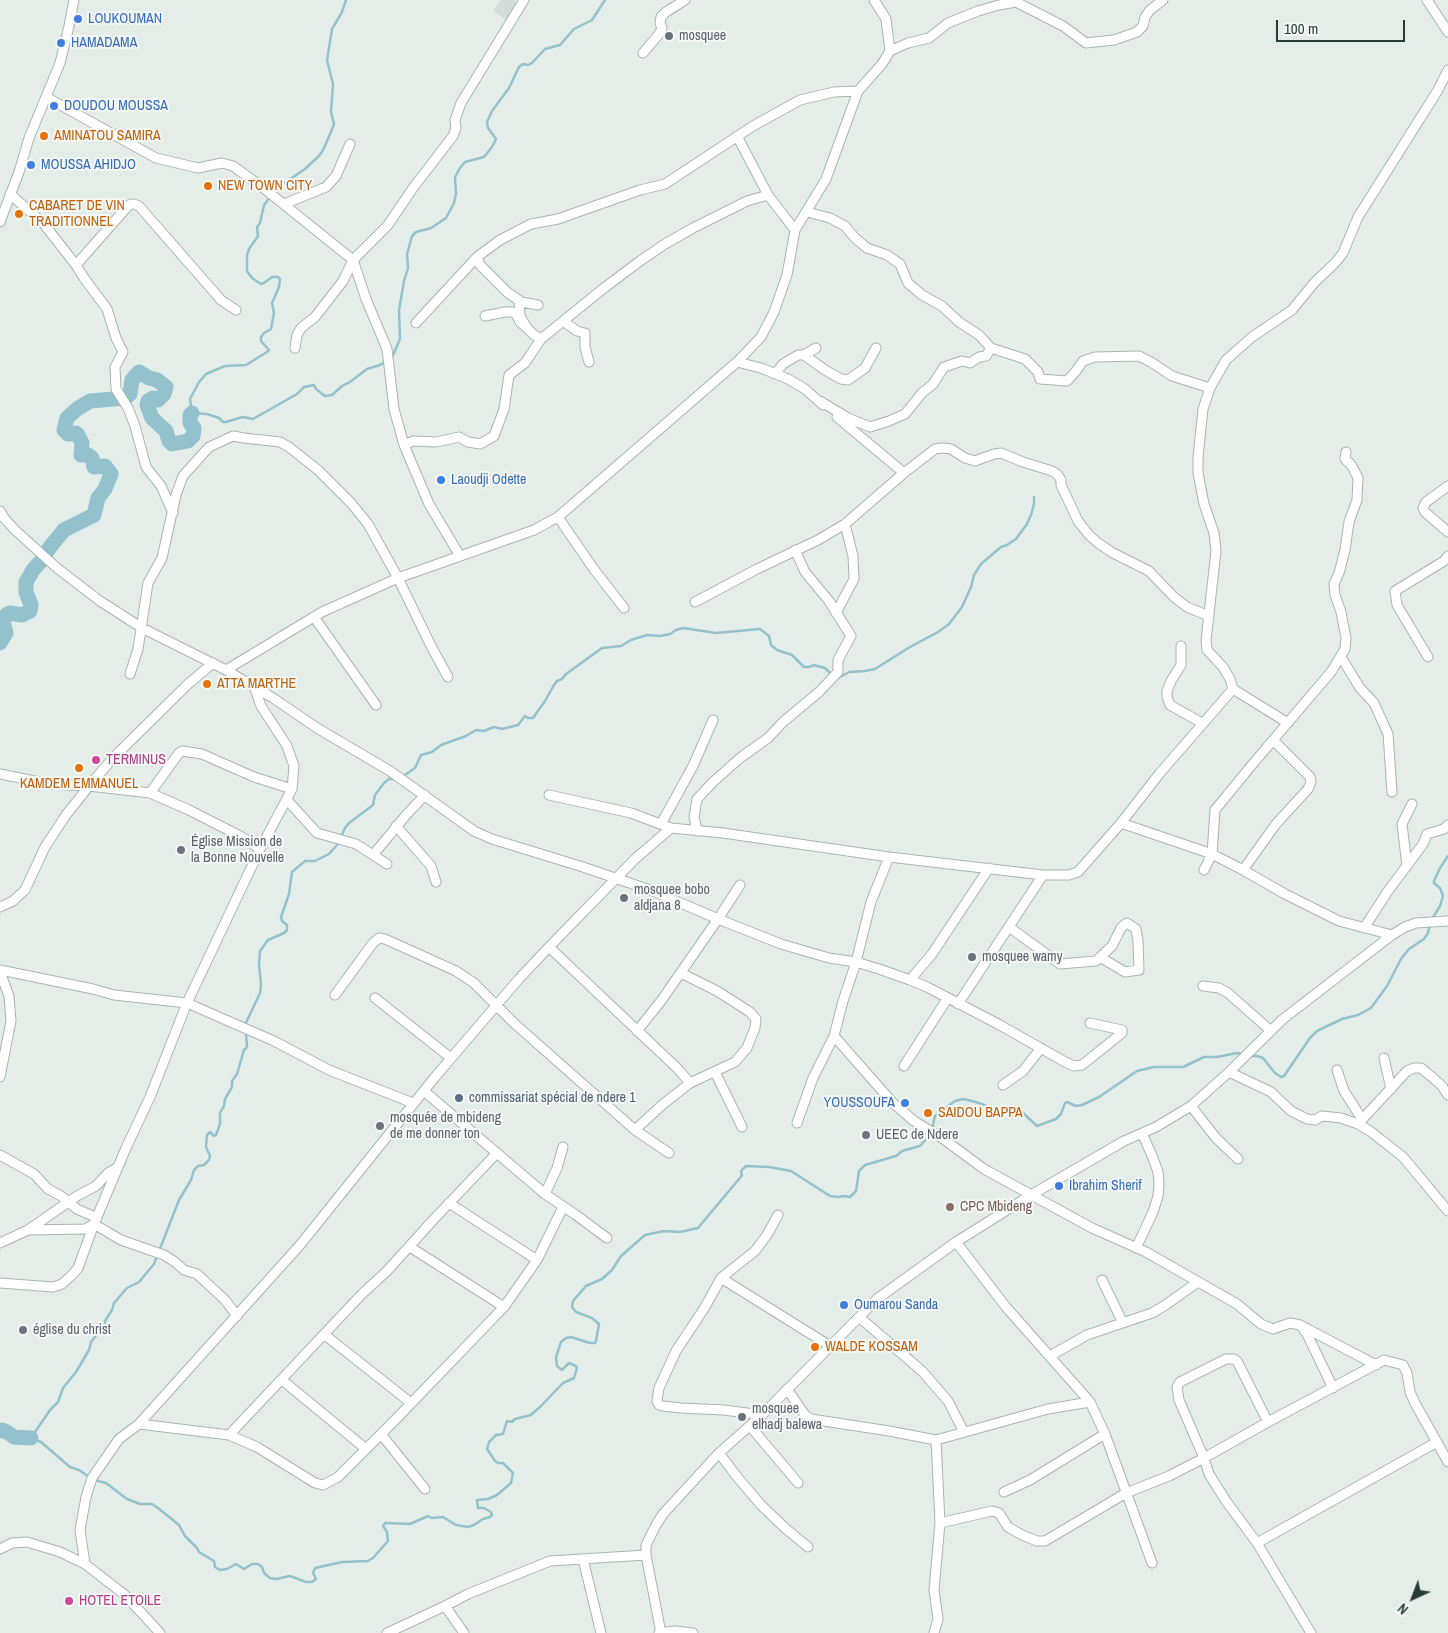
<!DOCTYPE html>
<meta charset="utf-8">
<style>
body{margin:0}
#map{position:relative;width:1448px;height:1633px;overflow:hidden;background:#e5ede9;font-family:"Archivo Narrow",sans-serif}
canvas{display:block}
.north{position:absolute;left:1388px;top:1573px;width:50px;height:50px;-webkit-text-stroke:4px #f5f9f7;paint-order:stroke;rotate:223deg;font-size:14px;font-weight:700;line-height:20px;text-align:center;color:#263d37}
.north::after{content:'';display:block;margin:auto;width:18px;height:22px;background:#263d37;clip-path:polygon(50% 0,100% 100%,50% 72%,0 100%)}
.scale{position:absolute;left:1276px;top:20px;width:129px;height:22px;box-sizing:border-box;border:2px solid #263d37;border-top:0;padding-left:6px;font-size:15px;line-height:18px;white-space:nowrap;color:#263d37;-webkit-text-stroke:4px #f5f9f7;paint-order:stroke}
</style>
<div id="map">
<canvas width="1448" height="1633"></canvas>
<div class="north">N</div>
<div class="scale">100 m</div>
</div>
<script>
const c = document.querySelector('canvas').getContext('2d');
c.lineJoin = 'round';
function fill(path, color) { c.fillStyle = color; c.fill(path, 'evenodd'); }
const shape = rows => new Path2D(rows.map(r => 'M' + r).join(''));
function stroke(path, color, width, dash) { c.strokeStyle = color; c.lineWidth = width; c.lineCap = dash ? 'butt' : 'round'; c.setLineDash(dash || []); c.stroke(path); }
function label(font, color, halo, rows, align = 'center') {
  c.font = font + ' "Archivo Narrow",sans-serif'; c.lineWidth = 4; c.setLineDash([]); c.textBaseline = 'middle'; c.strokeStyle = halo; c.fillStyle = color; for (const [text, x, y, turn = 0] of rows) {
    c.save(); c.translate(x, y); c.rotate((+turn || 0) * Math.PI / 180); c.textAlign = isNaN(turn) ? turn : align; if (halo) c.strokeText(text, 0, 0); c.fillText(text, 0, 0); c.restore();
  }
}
fill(shape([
 [501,0,514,0,518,3,506,20,493,11]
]), '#d3dcd8');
stroke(shape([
 [346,0,342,12,332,29,327,60,333,84,331,112,334,124,331,132,323,150,319,156,305,169,277,188,270,197,264,205,260,223,257,227,258,236,249,249,247,255,247,271,252,278,261,284,264,283,272,277,278,277,280,279,279,287,272,303,274,313,271,329,264,333,261,337,261,341,269,350,267,352,246,365,225,366,206,374,199,382,190,399,192,413,207,414,219,418,223,422,226,422,243,417,253,419,297,394,304,387,314,385,316,389,325,396,332,395,342,386,350,382,367,369,380,365,386,361],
 [391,360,400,339,399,310,404,281,408,268,407,254,412,236,416,232,431,228,446,218,454,203,456,194,455,177,460,168,465,162,484,157,492,147,496,139,488,128,487,122,492,111,509,88,519,67,523,64,528,65,532,63,545,49,560,45,574,29,592,20,605,0],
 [836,679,849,672,865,671,875,669,910,647,938,632,949,624,962,607,971,587,974,575,981,564,1001,547,1007,545,1016,539,1027,524,1031,515,1034,504,1034,497],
 [402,777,415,768,421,755,432,752,441,745,466,736,476,730,484,731,494,727,502,729,518,725,525,716,528,718,533,718,545,701,554,685,557,681,562,679,566,674,602,648,621,646,631,640,647,635,660,636,670,634,676,630,683,628,716,633,760,629,769,636,771,645,777,650,792,655,804,667,809,667,814,665,825,668,832,675],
 [1432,919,1440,906,1443,896,1440,888,1434,883,1434,881,1440,868,1448,856],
 [245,1025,260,993,261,985,259,964,260,951,268,940,284,933,287,930,287,925,282,921,281,917,289,894,292,872,305,861,315,861,329,854,337,845,345,828,349,823,373,805,375,795,384,783,389,779,396,779],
 [246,1033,247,1047,244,1050,237,1074,232,1081,232,1087,225,1099,224,1106,220,1113,220,1124,216,1135,214,1136,210,1132,207,1135,206,1147,210,1156,209,1160,204,1165,198,1166,194,1170,191,1180,179,1200,154,1264,139,1282,127,1288,114,1303,112,1310,105,1321,105,1324,91,1342,89,1350,76,1372,63,1388,58,1402,50,1410,31,1438,41,1442,70,1467,79,1470,94,1480,106,1483,127,1499,140,1504,152,1504,158,1508,179,1525,185,1536,197,1548,199,1552,214,1561,215,1567,220,1570,227,1569,236,1564,244,1569,252,1564,258,1564,262,1567,264,1573,270,1578,276,1579,290,1576,306,1582,312,1582,316,1579,313,1573,315,1568,342,1562,368,1561,373,1558,388,1541,387,1532,383,1526,385,1523,410,1524,428,1516,432,1518,443,1517,456,1525,468,1527,474,1525,483,1519,490,1517,492,1515,491,1512,484,1508,478,1508,477,1500,488,1499,497,1495,511,1483,513,1473,503,1463,498,1463,495,1461,487,1449,489,1442,496,1435,503,1434,507,1421,512,1422,515,1419,531,1415,541,1406,563,1383,574,1378,577,1368,576,1366,569,1363,562,1370,557,1366,556,1357,561,1342,566,1338,571,1337,590,1343,595,1343,596,1341,599,1324,592,1318,576,1312,572,1307,573,1301,586,1286,602,1279,612,1270,621,1256,645,1235,664,1231,680,1232,698,1228,739,1179,742,1175,741,1171,746,1166,769,1167,791,1171,830,1196,837,1197,845,1196,850,1197,856,1191,859,1171,865,1165,896,1156,902,1151,920,1146,931,1134],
 [1249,1056,1257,1056,1263,1058,1275,1073,1281,1077,1284,1076,1310,1038,1317,1031,1342,1019,1358,1015,1371,1008,1387,986,1401,959,1409,949,1424,939,1428,933,1430,924],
 [932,1129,935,1116,955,1101,963,1099,976,1102,1012,1115,1021,1111,1037,1126,1056,1119,1061,1114,1065,1103,1067,1102,1076,1106,1082,1105,1099,1097,1137,1071,1154,1067,1183,1067,1204,1057,1217,1057,1237,1053,1244,1054]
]), '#93c1cc', 2.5);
stroke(shape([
 [0,643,6,633,3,622,7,614,10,613,22,615,30,611,31,605,26,592,26,582,33,570,41,561,50,547,64,530,94,515,98,498,105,489,111,474,105,466,94,467,92,458,88,455,81,455,82,443,78,435,76,433,68,434,64,430,67,418,77,409,90,401,125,398,130,394,132,380,139,372,149,378,157,380,166,387,164,394,158,400,153,398,148,401,147,405,152,418,166,431,169,441,172,444,188,441,193,436,194,428,190,423,190,415,192,413],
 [0,1431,2,1430,7,1432,14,1437,31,1438]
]), '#93c1cc', 15);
const street = shape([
 [874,0,886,19,890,51],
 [1427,0,1448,32],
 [890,51,908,43,929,38,948,23,978,11,999,5,1016,2,1063,26,1086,43,1114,40,1137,32,1143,26,1145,17,1150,10,1163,0],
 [643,53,659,34,662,28,660,23,661,17,666,12,685,0],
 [46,97,156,158,198,168,222,163,233,166,266,190,353,260,366,299,387,349,394,409,404,445,429,504,460,556],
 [737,136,768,195],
 [10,194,43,223,76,265,84,278,107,309,116,338,123,352,115,367,116,389,128,408,135,426,146,467,161,486,173,513],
 [284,204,326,187,336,176,350,144],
 [807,212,830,218,845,226,855,238,867,248,887,255,900,264,908,283,922,295,942,306,959,322,979,335,991,348,1025,359,1038,372,1040,379,1067,381,1076,371,1083,361,1095,357,1139,356,1151,362,1172,376,1210,388],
 [0,222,19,172,29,138,60,63,69,26,74,0],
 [477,257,480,265,507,292,521,302,538,305],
 [76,265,128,206,131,204,134,204,139,206,221,300,236,310],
 [519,300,520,316,527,328,534,335,541,339],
 [485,316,505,312,513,312,516,314,520,322,527,328],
 [563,321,577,331,585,333,585,347,589,362],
 [416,323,477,257,500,240,531,224,558,219,640,190,665,184,753,126,800,100,834,92,858,91],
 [295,348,297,335,301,328,315,317,343,281,353,260,388,225,413,188,453,136,456,128,455,120,461,103,524,0],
 [804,355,825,370,841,379,848,380,865,368,876,348],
 [737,362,761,368,788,379,805,389,823,405],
 [775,374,783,364,798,355,804,355,816,348],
 [820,401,848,418,870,427,889,421,905,414,922,393,933,384,944,367,962,361,970,363,979,357,986,356,991,348],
 [837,417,904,473],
 [404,445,413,441,436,442,459,437,468,442,480,444,494,436,504,409,509,375,525,363,541,339,604,288,640,261,665,244,693,228,747,201,768,195,795,230],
 [1448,486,1426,502,1423,508,1425,512,1448,532],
 [0,511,4,518,15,530,57,568,100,601,142,628,226,670,273,698,317,728,390,771,474,831,492,839,583,867,653,891,718,919,781,944,829,958,856,962,879,969,910,980,927,987,998,1024,1067,1063,1074,1066,1082,1065,1122,1033,1122,1030,1090,1023],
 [558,517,593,568,624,608],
 [695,602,757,569,818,540,845,524,904,473,935,449,942,448,951,449,965,458,975,461,994,454,1001,453,1023,462,1052,471,1058,475,1061,480,1061,485,1078,521,1089,535,1098,543,1113,553,1149,571,1174,597,1187,607,1209,616],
 [836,613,854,579,853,556,845,524],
 [314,617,376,705],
 [1181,646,1181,665,1171,681,1167,691,1167,697,1170,705,1202,723],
 [1341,657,1360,688,1374,703,1388,734,1392,792],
 [1428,657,1397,605,1395,591,1444,561,1448,556],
 [130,674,138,649,148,583,162,558,176,495,183,476,209,447,233,436,244,438,280,442,289,447,318,470,351,503,368,524,398,578,322,612,226,670],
 [448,677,431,646,398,578,534,530,558,517,737,362,761,337,774,312,787,275,795,230,826,179,858,91,882,64,890,51],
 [1233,689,1288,723],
 [0,774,49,784,89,786,150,793,189,810,242,837,260,849],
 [150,793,179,753,182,751,202,754,254,777,292,789],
 [549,795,631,813,671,828],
 [287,800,317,833,356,844,387,864],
 [1121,823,1212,854,1243,870,1285,894,1339,921,1392,935],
 [661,824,693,766,713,720],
 [396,826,431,866,436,882],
 [697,831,694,817,697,799,713,782,740,758,768,738,783,722,819,692,838,672,838,660,851,636,829,601,805,572,795,550],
 [373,855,407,814,425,795],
 [1407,866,1402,824,1412,804],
 [1204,870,1212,854,1215,810,1251,766,1331,672,1345,649,1346,638,1341,612,1335,595,1334,584,1339,573,1345,550,1349,522,1357,500,1358,478,1352,466,1345,459,1346,452],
 [1243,870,1276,824,1308,789,1311,782,1310,777,1273,740],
 [0,907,13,901,25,890,45,847,66,815,89,786,113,758,187,685,213,663],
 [1009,927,1060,964,1096,961,1112,946,1121,928,1124,925,1127,923,1136,929,1138,941,1139,970,1125,972,1100,957],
 [1364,928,1388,891,1423,844,1427,834,1444,829,1448,825],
 [549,947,678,1069,690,1083,735,1062,747,1048,755,1028,756,1019,750,1012,717,991,681,973],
 [0,970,93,989,114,995,187,1003,274,1041,329,1070,413,1103],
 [0,972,9,996,11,1021,0,1077],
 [910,980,932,954,989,868],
 [1203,986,1219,988,1228,993,1271,1031],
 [335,995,373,943,379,938,385,939,456,971,474,983,515,1024,635,1130,669,1153],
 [375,998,451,1058],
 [958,1004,1043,875],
 [637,1031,661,1001,718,919,740,885],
 [834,1036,892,1102,914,1121,942,1138,984,1169,1092,1228,1146,1252,1237,1304,1261,1324,1273,1329,1290,1323,1300,1325,1376,1365],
 [1384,1058,1391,1089],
 [904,1066,947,999],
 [1337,1070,1344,1091,1362,1119],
 [715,1072,742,1127],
 [1229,1072,1271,1092,1291,1111,1307,1119,1315,1120,1322,1116,1341,1118,1358,1124,1370,1131,1403,1157,1448,1211],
 [1003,1085,1023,1071,1041,1048],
 [424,1091,545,1194,576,1215,607,1238],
 [1191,1106,1216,1138,1238,1159],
 [797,1123,813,1078,834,1036,843,1001,856,962,871,902,889,857],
 [1358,1124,1407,1071,1414,1068,1421,1068,1432,1077,1442,1086,1448,1095],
 [635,1130,662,1105,690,1083],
 [0,1155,34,1174,48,1189,61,1196,77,1209,97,1218],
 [545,1194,557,1168,563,1147],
 [449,1203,537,1260],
 [28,1230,77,1196,96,1186,108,1173,118,1167],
 [956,1242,1006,1307,1090,1402,1105,1434,1152,1563],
 [0,1243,28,1230,85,1229,94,1224,121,1240,164,1255,175,1262,184,1270,197,1274,225,1300,237,1316],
 [410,1247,504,1307],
 [1136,1248,1153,1212,1158,1196,1159,1184,1158,1172,1153,1158,1142,1133],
 [721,1278,830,1346],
 [1102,1280,1123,1323],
 [0,1283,53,1287,62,1284,71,1276,78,1268,94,1224,126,1148,150,1097,187,1003,260,849,292,789,294,766,287,746,261,706,255,689],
 [859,1317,922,1371,948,1401,964,1432],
 [1301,1326,1307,1334,1333,1388],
 [325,1335,411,1403],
 [1050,1356,1087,1335,1152,1313,1164,1306,1198,1282],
 [282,1380,366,1449],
 [787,1389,805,1415,811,1419,889,1431,936,1440],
 [762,1415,724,1410,681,1408,663,1406,659,1405,657,1401,659,1388,676,1351,705,1307,721,1278,755,1251,767,1235,778,1215],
 [1268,1422,1237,1361,1234,1359,1226,1359,1180,1382,1177,1387,1179,1400,1204,1458,1209,1474,1226,1501,1257,1543,1311,1633],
 [139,1424,229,1435,362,1294,387,1271,434,1219,497,1153],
 [750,1426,798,1483],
 [381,1434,425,1489],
 [229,1435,257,1447,315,1483,323,1485,338,1477,397,1418,504,1307,537,1260,563,1207],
 [719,1453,738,1478,761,1505,785,1528,808,1547],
 [1004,1492,1030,1480,1105,1434],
 [940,1523,992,1511,999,1513,1008,1527,1022,1535,1037,1541,1045,1541,1126,1493,1169,1476,1204,1458,1268,1422,1384,1360,1403,1365,1407,1373,1410,1392,1416,1405,1448,1462],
 [1257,1543,1437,1442],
 [0,1549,12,1543,27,1542,60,1552,85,1564,125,1595,160,1633],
 [583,1559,601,1633],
 [85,1564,80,1530,86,1497,92,1478,119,1439,139,1424,300,1245,435,1077,518,980,549,947,635,859,671,828,723,833,889,857,1043,875,1069,875,1078,872,1121,823,1160,773,1233,689,1230,679,1223,667,1207,650,1206,640,1216,551,1214,533,1204,504,1198,473,1198,457,1203,409,1210,388,1226,360,1252,337,1292,310,1314,283,1335,263,1343,253,1358,217,1438,90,1448,70],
 [445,1606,464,1633],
 [387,1633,445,1606,468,1594,550,1561,646,1555],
 [659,1633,675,1631,693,1633],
 [661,1633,646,1555,646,1545,656,1525,663,1514,719,1453,762,1415,877,1299,956,1242,1031,1195,1124,1141,1156,1127,1191,1106,1229,1072,1283,1019,1392,935,1405,927,1416,923,1448,921],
 [934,1633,938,1619,934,1590,940,1523,936,1440,1048,1409,1090,1402]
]);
stroke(street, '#a8b5b0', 11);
stroke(street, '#fff', 9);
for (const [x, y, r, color] of [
 [78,19,5,"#3f7fe0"],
 [669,36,5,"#6b7280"],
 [61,43,5,"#3f7fe0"],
 [54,106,5,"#3f7fe0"],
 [44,136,5,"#e8710a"],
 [31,165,5,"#3f7fe0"],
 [208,186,5,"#e8710a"],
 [19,214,5,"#e8710a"],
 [441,480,5,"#3f7fe0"],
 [207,684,5,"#e8710a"],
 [96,760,5,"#d1479c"],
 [79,768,5,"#e8710a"],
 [181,850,5,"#6b7280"],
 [624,898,5,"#6b7280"],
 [972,957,5,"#6b7280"],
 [459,1098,5,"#5c6f8a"],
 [905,1103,5,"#3f7fe0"],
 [928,1113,5,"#e8710a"],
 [380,1126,5,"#6b7280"],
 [866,1135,5,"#6b7280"],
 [1059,1186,5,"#3f7fe0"],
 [950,1207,5,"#8d6e63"],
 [844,1305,5,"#3f7fe0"],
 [23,1330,5,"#6b7280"],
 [815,1347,5,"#e8710a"],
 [742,1417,5,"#6b7280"],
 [69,1601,5,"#d1479c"]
]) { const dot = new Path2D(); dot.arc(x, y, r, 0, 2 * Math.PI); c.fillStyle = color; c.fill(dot); stroke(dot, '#f5f9f7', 2); }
label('14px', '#366cbe', '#f5f9f7', [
 ["LOUKOUMAN",88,19],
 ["HAMADAMA",71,43],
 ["DOUDOU MOUSSA",64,106],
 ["MOUSSA AHIDJO",41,165],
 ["Laoudji Odette",451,480],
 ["YOUSSOUFA",895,1103,"right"],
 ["Ibrahim Sherif",1069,1186],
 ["Oumarou Sanda",854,1305]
], 'left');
label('14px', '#5b616d', '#f5f9f7', [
 ["mosquee",679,36],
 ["Église Mission de",191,842],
 ["la Bonne Nouvelle",191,858],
 ["mosquee bobo",634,890],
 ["aldjana 8",634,906],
 ["mosquee wamy",982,957],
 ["mosquée de mbideng",390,1118],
 ["de me donner ton",390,1134],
 ["UEEC de Ndere",876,1135],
 ["église du christ",33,1330],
 ["mosquee",752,1409],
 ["elhadj balewa",752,1425]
], 'left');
label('14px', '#c56008', '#f5f9f7', [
 ["AMINATOU SAMIRA",54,136],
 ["NEW TOWN CITY",218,186],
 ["CABARET DE VIN",29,206],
 ["TRADITIONNEL",29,222],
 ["ATTA MARTHE",217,684],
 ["KAMDEM EMMANUEL",79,784,"center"],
 ["SAIDOU BAPPA",938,1113],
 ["WALDE KOSSAM",825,1347]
], 'left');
label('14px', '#b23c85', '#f5f9f7', [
 ["TERMINUS",106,760],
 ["HOTEL ETOILE",79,1601]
], 'left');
label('14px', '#4e5e75', '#f5f9f7', [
 ["commissariat spécial de ndere 1",469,1098]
], 'left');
label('14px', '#785e54', '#f5f9f7', [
 ["CPC Mbideng",960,1207]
], 'left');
</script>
